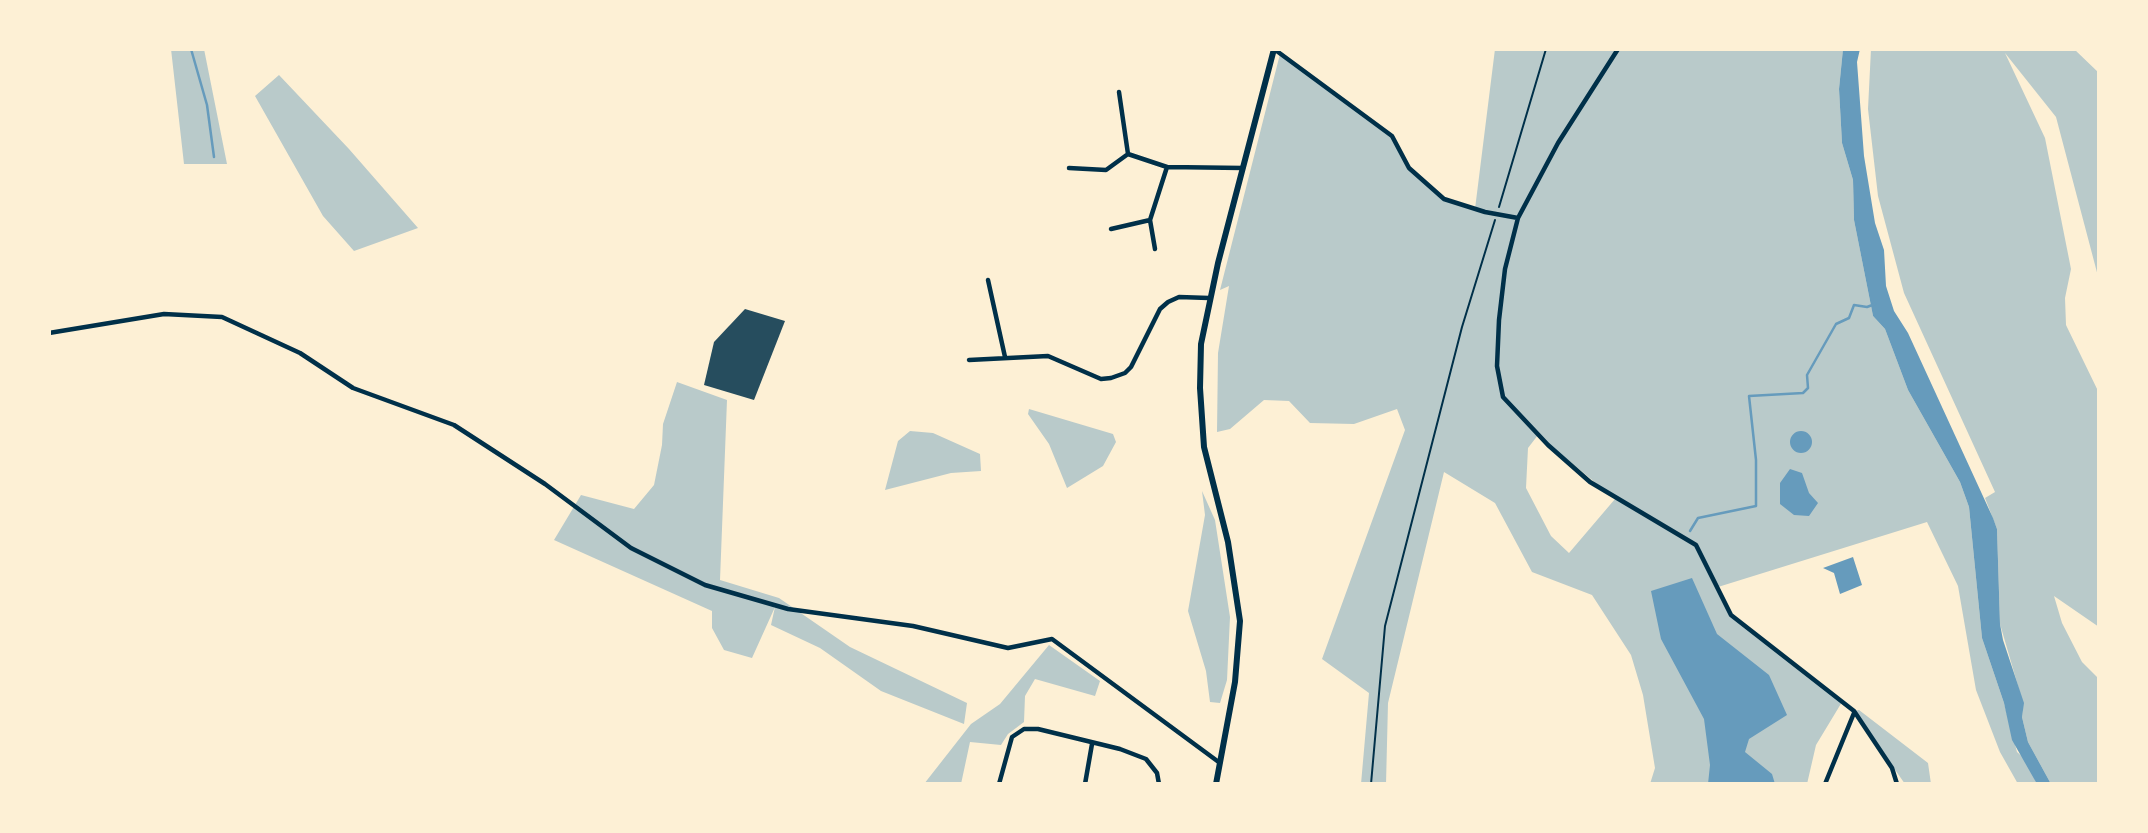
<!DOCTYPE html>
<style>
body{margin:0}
#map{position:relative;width:2148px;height:833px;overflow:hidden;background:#fdf0d5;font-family:Barlow,sans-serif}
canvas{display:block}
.frame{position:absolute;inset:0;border:51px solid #fdf0d5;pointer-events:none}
</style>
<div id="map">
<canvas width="2148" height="833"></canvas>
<div class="frame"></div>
</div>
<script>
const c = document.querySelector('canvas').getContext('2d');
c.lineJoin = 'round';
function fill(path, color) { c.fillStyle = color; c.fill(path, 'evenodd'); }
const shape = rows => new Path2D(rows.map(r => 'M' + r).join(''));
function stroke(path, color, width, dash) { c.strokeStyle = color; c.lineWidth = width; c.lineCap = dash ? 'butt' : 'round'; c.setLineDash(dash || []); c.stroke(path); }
fill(shape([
 [171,49,204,49,227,164,184,164],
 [1495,49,1843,49,1839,89,1842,143,1853,180,1854,220,1873,316,1885,329,1908,390,1960,482,1969,507,1982,638,2004,703,2017,752,2026,760,2037,784,2018,784,2000,752,1976,690,1958,586,1927,522,1718,587,1731,615,1842,702,1816,745,1807,784,1650,784,1655,768,1643,695,1631,655,1592,595,1532,572,1495,503,1444,472,1388,703,1386,784,1361,784,1369,693,1322,659,1405,430,1397,409,1354,424,1310,423,1289,401,1264,400,1230,429,1217,432,1218,353,1229,286,1220,290,1280,54,1392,136,1409,168,1444,199,1475,209],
 [1538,435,1615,499,1569,553,1551,536,1526,488,1528,448],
 [1871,49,2074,49,2099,73,2099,280,2056,117,2005,53,2045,138,2071,269,2065,298,2066,325,2099,393,2099,627,2054,596,2062,623,2082,662,2099,679,2099,784,2051,784,2028,742,2022,717,2023,703,2000,624,1997,529,1985,498,1995,492,1904,293,1878,196,1868,109],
 [279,75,349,149,418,228,354,251,323,216,255,96],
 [677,382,727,400,720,580,779,598,850,647,967,703,964,724,881,691,820,648,771,625,775,607,752,658,724,650,712,628,712,611,554,540,581,495,634,509,654,485,662,445,663,424],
 [1029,409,1113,434,1116,442,1103,466,1067,488,1049,444,1028,414],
 [910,431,933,433,980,454,981,471,951,473,885,490,898,441],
 [1202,491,1215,520,1230,617,1227,680,1220,703,1210,702,1206,671,1188,611,1205,515],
 [1049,645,1100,681,1095,696,1035,679,1025,696,1024,722,1008,734,1001,745,970,742,961,784,924,784,971,724,1000,704],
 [1859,710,1928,763,1931,784,1905,784,1854,711]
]), '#b9caca');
fill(shape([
 [1843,49,1860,49,1857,62,1864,156,1875,223,1884,250,1886,286,1894,311,1908,333,1993,518,1997,529,2000,624,2003,640,2024,703,2022,717,2028,742,2051,784,2037,784,2012,740,2004,703,1982,638,1969,507,1960,482,1908,390,1885,329,1873,316,1854,220,1853,180,1842,143,1839,89],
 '1790 442a11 11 0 1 1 22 0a11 11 0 1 1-22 0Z',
 [1790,469,1802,473,1809,493,1818,503,1809,516,1794,515,1780,504,1780,483],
 [1853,557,1862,585,1840,594,1834,573,1823,568],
 [1692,578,1717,634,1769,675,1787,715,1749,739,1745,752,1772,774,1775,784,1708,784,1710,765,1704,719,1661,639,1651,591]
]), '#669bbc');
stroke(shape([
 [191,49,207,105,214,157],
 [1690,531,1698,518,1756,506,1756,460,1749,396,1803,393,1808,388,1807,375,1836,324,1849,318,1854,305,1867,307,1875,304]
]), '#669bbc', 2.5);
fill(shape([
 [745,309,785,321,754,400,704,385,714,342]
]), '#264d5e');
stroke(shape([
 [1499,207,1546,49],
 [1371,784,1385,626,1462,327,1495,220]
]), '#003049', 2);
stroke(shape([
 [1274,49,1392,136,1409,168,1444,199,1485,212,1518,218,1505,269,1499,320,1497,366,1503,397,1548,445,1590,482,1696,545,1731,615,1854,711,1892,768,1897,784],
 [1119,92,1128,154,1167,167],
 [1069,168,1106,170,1128,154],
 [1518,218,1558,143,1618,49],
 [1150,220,1155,249],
 [1111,229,1150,220,1167,167,1243,168],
 [988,280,1005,357],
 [49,333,164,314,222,317,300,353,353,388,454,425,545,484,631,548,705,585,788,609,913,626,1008,648,1052,639,1220,763],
 [969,360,1048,356,1101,379,1111,378,1125,373,1131,367,1160,309,1168,302,1179,297,1209,298],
 [999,784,1012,737,1024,729,1038,729,1120,749,1146,759,1157,773,1159,784],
 [1085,784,1092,744],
 [1825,784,1854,713]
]), '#003049', 4.5);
stroke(shape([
 [1216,784,1235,682,1240,621,1228,542,1204,447,1200,388,1201,344,1218,263,1274,49]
]), '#003049', 6);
</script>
